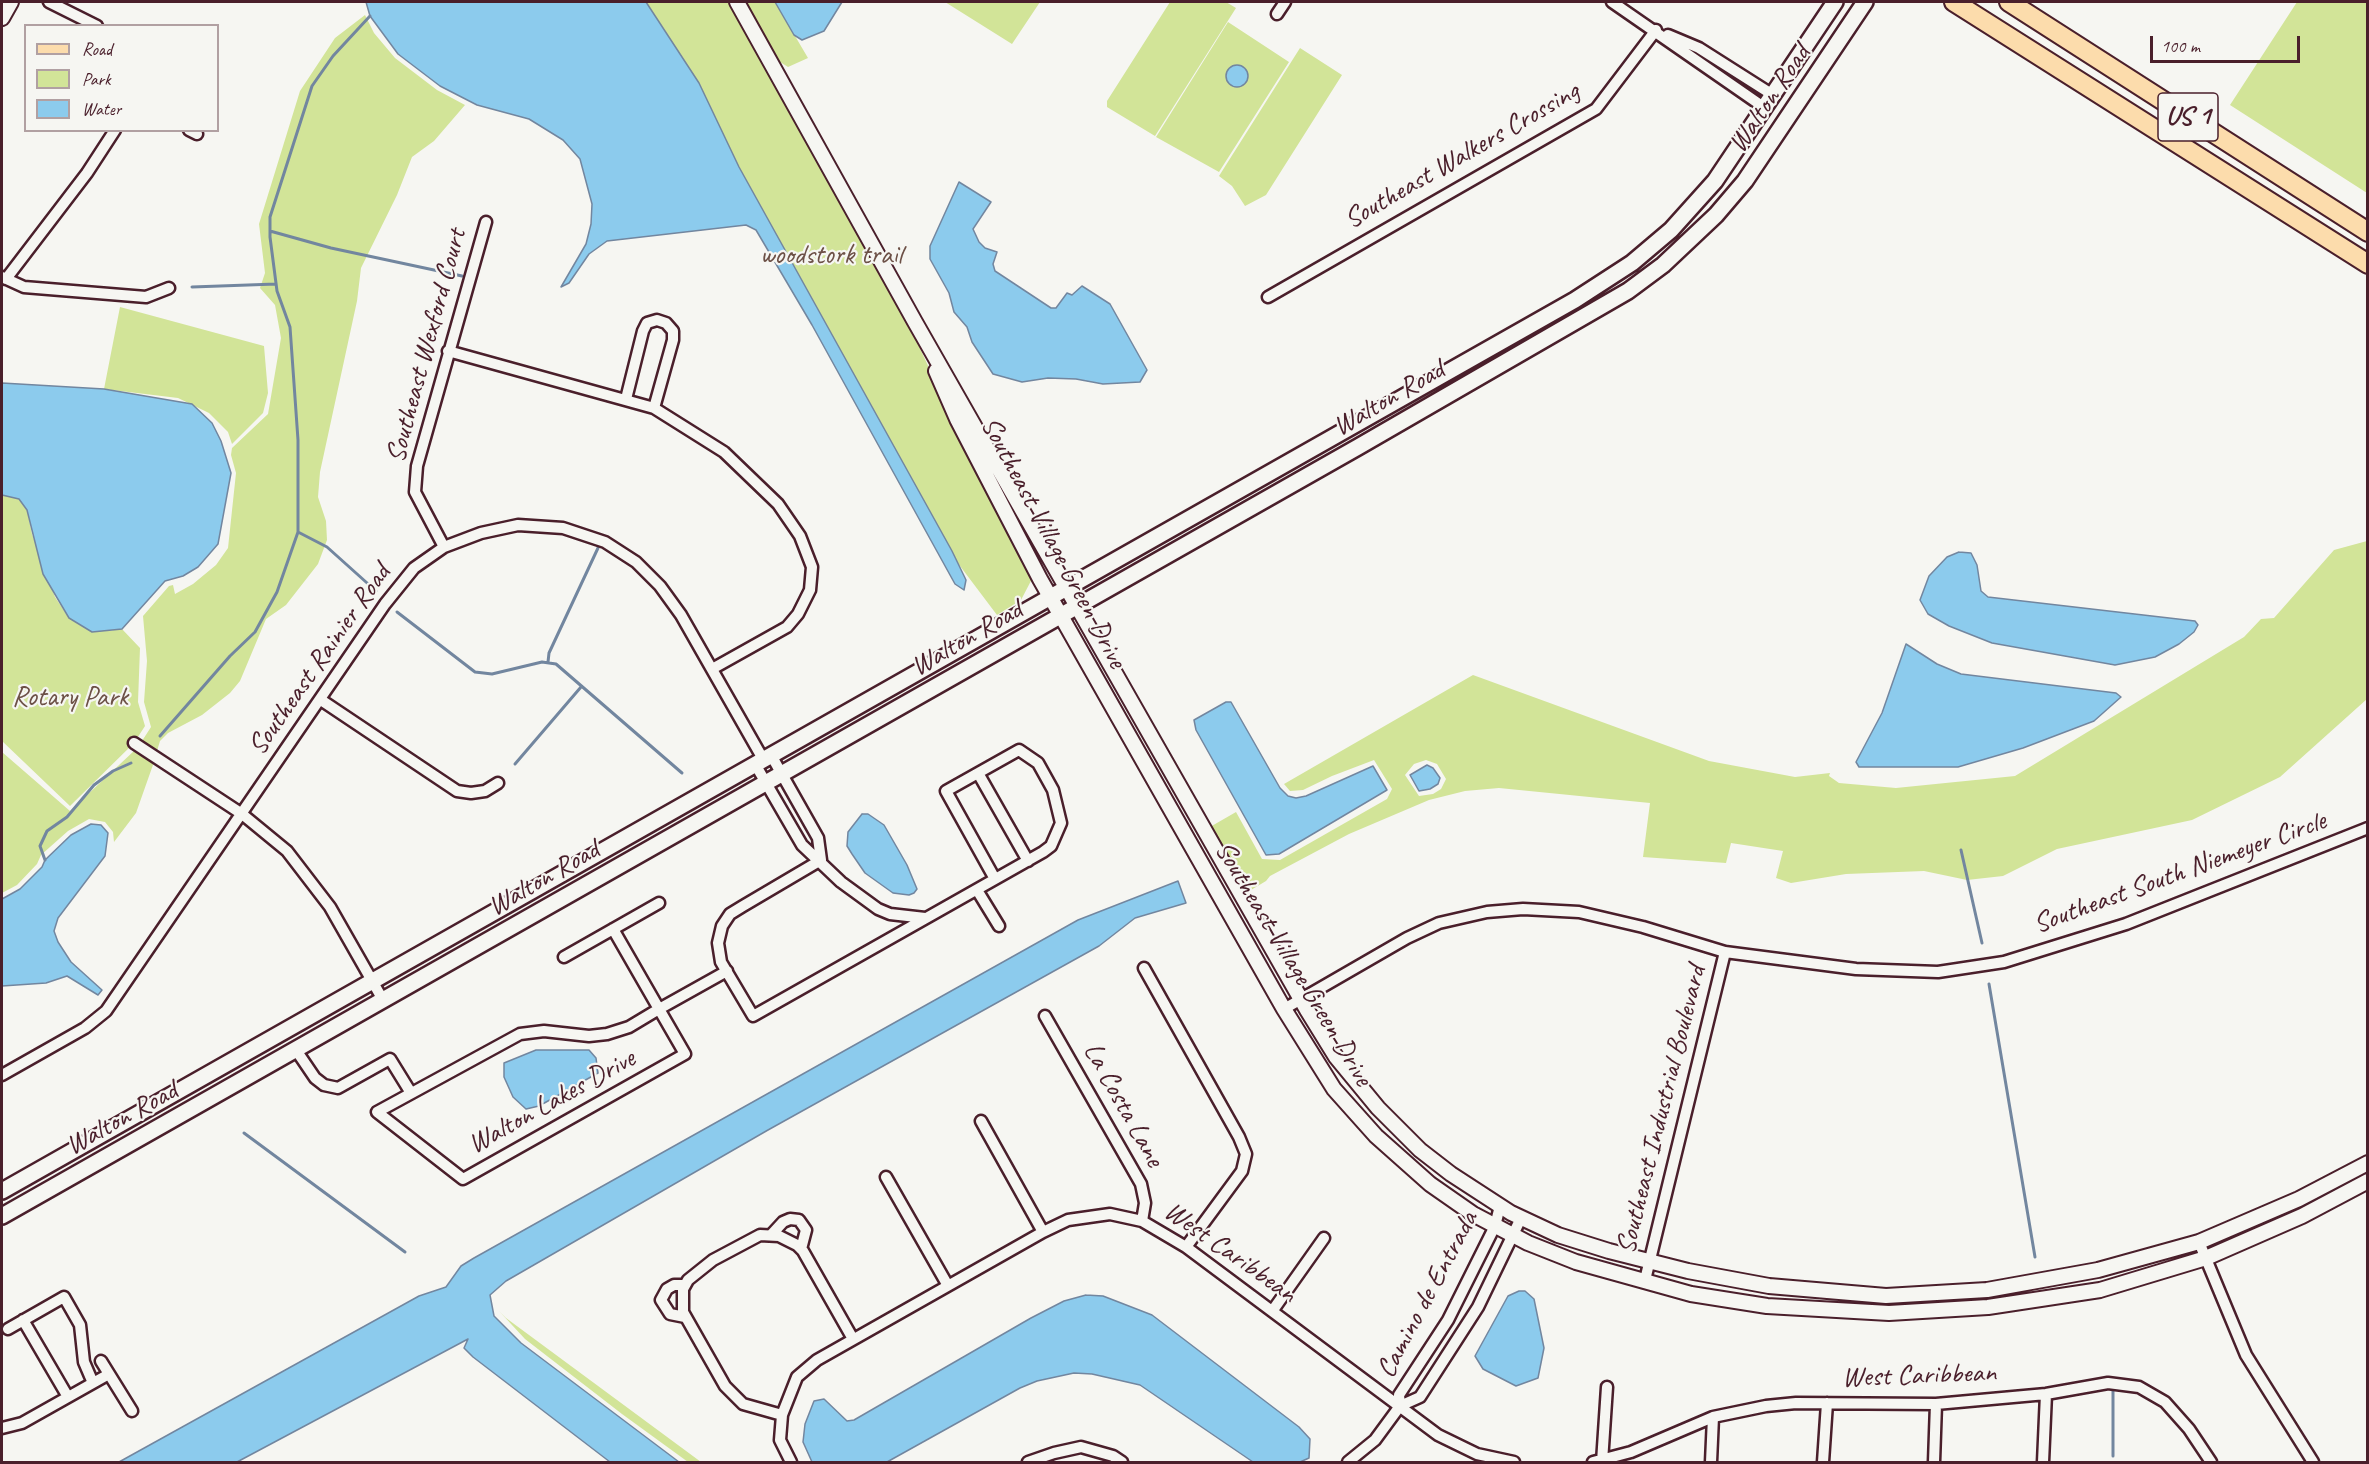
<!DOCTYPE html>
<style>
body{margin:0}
#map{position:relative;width:2369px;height:1464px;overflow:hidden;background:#f6f6f2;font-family:Caveat,sans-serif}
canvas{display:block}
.frame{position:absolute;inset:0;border:3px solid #4a1f2b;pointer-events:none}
.legend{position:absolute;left:24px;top:24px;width:195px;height:108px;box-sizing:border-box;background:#f6f6f2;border:2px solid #b1a0a2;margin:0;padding:8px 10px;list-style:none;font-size:18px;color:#4a1f2b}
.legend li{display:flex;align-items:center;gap:12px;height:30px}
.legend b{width:30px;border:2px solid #b1a0a2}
.scale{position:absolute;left:2150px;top:36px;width:150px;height:27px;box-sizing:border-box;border:3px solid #4a1f2b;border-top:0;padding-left:8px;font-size:18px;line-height:21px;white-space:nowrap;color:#4a1f2b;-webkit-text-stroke:4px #f6f6f2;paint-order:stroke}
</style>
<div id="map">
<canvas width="2369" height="1464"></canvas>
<div class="frame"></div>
<ul class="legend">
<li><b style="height:8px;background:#fcdcac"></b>Road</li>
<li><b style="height:16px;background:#d2e498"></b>Park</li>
<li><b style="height:16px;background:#8ccbed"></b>Water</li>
</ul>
<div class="scale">100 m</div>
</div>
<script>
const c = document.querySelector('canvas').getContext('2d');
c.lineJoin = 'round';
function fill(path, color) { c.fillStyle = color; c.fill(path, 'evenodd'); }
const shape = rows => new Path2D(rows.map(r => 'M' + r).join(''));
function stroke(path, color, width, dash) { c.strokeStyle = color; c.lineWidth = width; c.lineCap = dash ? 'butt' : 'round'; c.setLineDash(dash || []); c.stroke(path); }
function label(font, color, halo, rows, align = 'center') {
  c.font = font + ' Caveat,sans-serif'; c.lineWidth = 4.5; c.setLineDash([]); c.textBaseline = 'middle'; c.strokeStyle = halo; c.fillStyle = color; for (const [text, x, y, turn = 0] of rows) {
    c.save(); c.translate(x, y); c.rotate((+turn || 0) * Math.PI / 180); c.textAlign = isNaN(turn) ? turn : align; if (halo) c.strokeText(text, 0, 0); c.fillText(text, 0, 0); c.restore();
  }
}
fill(shape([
 [646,2,729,2,898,301,986,491,1033,577,1021,600,997,615,957,562,739,167,693,75],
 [743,2,775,2,808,58,788,67,777,60],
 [945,2,1040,2,1012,44],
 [1170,2,1226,2,1236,8,1155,136,1107,107,1107,101],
 [2297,2,2367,2,2367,193,2230,105],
 [365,15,374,33,395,58,437,90,465,105,434,141,412,157,397,195,361,268,357,301,320,472,318,497,326,521,327,540,318,564,286,605,266,619,240,681,230,693,202,715,168,733,160,741,157,751,142,741,151,727,144,702,147,661,143,616,169,586,173,585,175,594,193,584,216,565,228,548,236,473,231,455,232,448,268,414,281,338,275,305,260,288,265,273,259,224,300,91,335,38],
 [1228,22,1289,62,1219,172,1156,137],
 [1300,48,1342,75,1266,195,1245,206,1232,186,1219,176],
 [120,307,264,346,268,393,263,413,232,444,228,432,209,413,178,398,104,389],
 [2,495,19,499,27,510,32,534,55,597,69,618,106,631,122,629,140,648,138,702,145,726,134,743,70,806,2,741],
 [2367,541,2367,699,2280,777,2192,820,2057,849,2003,876,1967,880,1924,871,1846,874,1791,883,1776,878,1783,851,1731,843,1726,863,1643,857,1650,803,1499,788,1465,791,1429,800,1349,834,1270,876,1266,881,1246,893,1210,827,1236,812,1262,859,1280,860,1387,799,1392,789,1374,760,1332,776,1303,790,1290,791,1284,784,1473,675,1709,761,1795,777,1830,773,1829,776,1839,783,1896,788,2015,776,2244,637,2261,619,2274,618,2334,550],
 [1426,760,1437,764,1446,779,1441,789,1433,794,1419,796,1405,775,1414,764],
 [135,750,154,762,136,813,114,842,113,832,105,822,89,819,68,831,41,855,37,864,17,885,2,893,2,752,70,811],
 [499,1311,506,1318,701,1462,688,1462,622,1414,525,1339]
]), '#d2e498');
const water = shape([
 [366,2,646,2,699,83,739,167,952,551,966,580,964,590,955,584,812,325,756,230,746,225,607,241,589,254,569,283,561,287,586,244,591,224,592,204,580,159,563,140,529,119,477,105,440,86,398,54,370,16,366,2],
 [775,2,842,2,824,31,802,40,794,35,775,2],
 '1226 76a11 11 0 1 1 22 0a11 11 0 1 1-22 0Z',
 [959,182,991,202,973,229,979,242,985,248,997,252,993,264,995,271,1051,308,1056,308,1067,293,1072,295,1082,286,1110,304,1147,370,1140,382,1103,384,1076,379,1048,378,1022,382,993,374,972,342,967,327,954,312,949,293,930,259,930,246,959,182],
 [2,383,104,389,192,404,212,423,221,441,231,473,218,544,198,567,183,576,165,581,122,629,92,632,69,618,43,574,27,510,19,499,2,495,2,383],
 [1959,552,1971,553,1977,565,1981,591,1988,597,2195,621,2198,625,2194,632,2179,644,2155,657,2115,665,1992,643,1949,626,1928,614,1920,600,1929,576,1947,557,1959,552],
 [1906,644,1937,664,1961,674,2116,693,2121,697,2094,721,2023,748,1958,767,1859,767,1856,762,1882,713,1906,644],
 [1226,702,1231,702,1280,788,1288,796,1296,798,1306,796,1373,766,1387,790,1279,854,1266,855,1196,730,1194,720,1226,702],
 [1427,765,1433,768,1440,778,1438,784,1430,789,1419,791,1410,775,1427,765],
 [862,814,868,814,884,825,907,865,917,889,914,893,909,895,893,893,865,873,852,854,847,846,848,832,862,814],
 [91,824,101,825,108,833,105,856,58,918,54,931,58,942,71,962,102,990,98,995,67,976,46,983,2,986,2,899,20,889,42,867,45,860,71,835,91,824],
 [1178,881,1186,903,1135,918,1099,946,768,1130,506,1281,490,1295,494,1316,521,1343,679,1462,610,1462,473,1357,464,1348,468,1339,237,1462,119,1462,419,1296,446,1287,461,1266,474,1258,1078,920,1178,881],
 [536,1050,589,1050,596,1058,598,1073,539,1106,526,1109,513,1097,504,1077,504,1063,536,1050],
 [1519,1291,1525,1291,1534,1299,1544,1348,1538,1378,1516,1386,1483,1369,1475,1356,1508,1296,1519,1291],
 [1086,1295,1103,1296,1152,1315,1299,1427,1310,1439,1309,1458,1300,1462,1253,1462,1140,1385,1092,1374,1074,1373,1037,1381,1020,1388,887,1462,812,1462,803,1442,805,1424,814,1401,824,1399,847,1421,854,1420,1031,1318,1064,1301,1086,1295]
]);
fill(water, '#8ccbed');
stroke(water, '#72869f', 1.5);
stroke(shape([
 [270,231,331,248,462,276],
 [192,287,276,284],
 [298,532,327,547,376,591],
 [397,612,475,672,492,674,542,662,556,664,682,773],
 [548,662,549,653,598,548],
 [160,736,230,656,255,632,277,592,298,532,298,440,290,327,277,291,270,237,270,217,312,86,333,56,370,16],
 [515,764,581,687],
 [1961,850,1982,943],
 [45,860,40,846,47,831,67,817,94,785,113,771,131,763],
 [1989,984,2035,1257],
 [244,1133,405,1252],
 [2113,1390,2113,1456]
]), '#72869f', 3);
const minor = shape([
 [49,2,97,26],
 [1612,2,1765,108],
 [1277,14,1285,2],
 [1668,35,1699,48,1773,95],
 [189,130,197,134],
 [2,277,24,287,146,297,169,288],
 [6,279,87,173,115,130],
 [1268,297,1596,109,1656,30],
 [448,351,654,408,724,452,778,504,800,536,812,567,810,590,798,614,787,627,712,669],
 [626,399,643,331,647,323,657,320,666,323,673,331,673,340,654,408],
 [444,547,415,492,417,466,486,222],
 [321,700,457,791,471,793,485,791,498,783],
 [134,743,242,814,287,851,330,907,383,1000],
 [771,755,818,838,821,860],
 [755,764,802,845,841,882,878,909,890,914,925,918],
 [978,773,1028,861],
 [821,860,743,906,730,914,722,926,718,943,721,962,753,1016,1043,852,1051,846,1061,823,1053,790,1038,763,1019,750,946,791,995,879],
 [977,890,999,926],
 [613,929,659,1009,685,1054,463,1179,377,1112,520,1034,544,1031,589,1036,607,1034,629,1027,659,1009,727,971],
 [564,957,659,903],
 [1144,968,1239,1137,1246,1154,1242,1171,1186,1247],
 [1284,1009,1407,938,1439,923,1487,912,1523,909,1579,912,1643,927,1725,952,1856,969,1938,972,2004,962,2126,924,2368,828],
 [1045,1016,1141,1184,1145,1203,1142,1221],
 [296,1050,315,1078,324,1085,338,1088,390,1059,411,1093],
 [2,1075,85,1028,106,1011,385,604,414,568,444,547,481,533,518,525,563,528,605,542,636,562,660,586,681,615,763,759],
 [981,1121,1043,1232],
 [886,1177,947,1284],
 [771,1235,783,1222,790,1219,799,1220,806,1230,801,1249],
 [2199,1242,2246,1355,2313,1462],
 [1645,1280,1725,952],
 [685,1285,674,1285,667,1289,661,1300,670,1314,685,1317],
 [1273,1310,1324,1238],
 [23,1320,68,1397],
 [8,1329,64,1297,80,1325,84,1362,93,1383],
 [101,1361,132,1411],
 [1400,1406,1399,1395,1448,1320,1495,1226,1500,1206],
 [782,1415,743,1404,725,1386,683,1312,683,1289,688,1280,713,1260,760,1235,779,1236,797,1245,803,1251,853,1339],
 [2,1428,22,1423,109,1374],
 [791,1462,780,1440,782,1415,797,1377,817,1360,1043,1232,1068,1220,1110,1214,1142,1221,1186,1247,1438,1435,1477,1454,1514,1462],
 [1028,1462,1054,1453,1081,1447,1113,1456,1122,1462],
 [1348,1462,1375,1440,1400,1406,1420,1397,1478,1307,1521,1218],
 [1593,1462,1631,1452,1713,1417,1766,1406,1796,1403,1936,1404,2046,1394,2108,1383,2139,1387,2165,1402,2189,1429,2211,1462],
 [1602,1462,1607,1387],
 [1711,1462,1713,1417],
 [1823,1462,1827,1403],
 [1934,1462,1936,1404],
 [2043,1462,2046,1394]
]);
const tertiary = shape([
 [737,2,915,322,1307,1010,1336,1057,1378,1108,1420,1150,1451,1174,1511,1213,1558,1235,1609,1251,1688,1271,1769,1286,1886,1296,1987,1290,2098,1270,2199,1242,2299,1199,2368,1163],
 [2,18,11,2],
 [936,371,957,419,1040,579,1284,1009,1334,1089,1376,1136,1430,1184,1473,1214,1528,1243,1576,1262,1691,1294,1767,1306,1889,1313,1988,1307,2100,1290,2206,1258,2302,1216,2368,1181]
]);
const secondary = shape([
 [2,1191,1575,300,1632,263,1671,230,1715,181,1835,2],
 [2,1216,1358,447,1628,291,1663,265,1716,215,1745,181,1865,2]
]);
const primary = shape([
 [1954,2,2368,264],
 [2009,2,2368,232]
]);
stroke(minor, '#4a1f2b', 15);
stroke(tertiary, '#4a1f2b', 18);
stroke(secondary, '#4a1f2b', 20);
stroke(primary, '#4a1f2b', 22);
stroke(minor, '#f6f6f2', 10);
stroke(tertiary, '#f6f6f2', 14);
stroke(secondary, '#f6f6f2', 15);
stroke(primary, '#fcdcac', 18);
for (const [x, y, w] of [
 [2188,117,60]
]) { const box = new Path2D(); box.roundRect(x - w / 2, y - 24, w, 48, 4.5); c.fillStyle = '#f6f6f2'; c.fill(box); stroke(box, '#4a1f2b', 1.5); }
label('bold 27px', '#4a1f2b', null, [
 ["US 1",2188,117]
]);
label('28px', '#4a1f2b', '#f6f6f2', [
 ["Walton Road",1770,99,-56],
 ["Southeast Walkers Crossing",1462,156,-30],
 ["Southeast Wexford Court",427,346,-75],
 ["Walton Road",1389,399,-30],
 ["Southeast Village Green Drive",1053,543,62],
 ["Walton Road",967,639,-30],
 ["Southeast Rainier Road",320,660,-55],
 ["Southeast South Niemeyer Circle",2180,873,-20],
 ["Walton Road",544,879,-30],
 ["Southeast Village Green Drive",1293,964,59],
 ["Walton Lakes Drive",552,1102,-29],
 ["La Costa Lane",1123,1105,61],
 ["Southeast Industrial Boulevard",1662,1110,-76],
 ["Walton Road",122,1119,-29],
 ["West Caribbean",1230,1253,35],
 ["Camino de Entrada",1428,1295,-62],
 ["West Caribbean",1919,1376,-2]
]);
label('28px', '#6c5046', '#f6f6f2', [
 ["woodstork trail",831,256],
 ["Rotary Park",70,698]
]);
</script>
